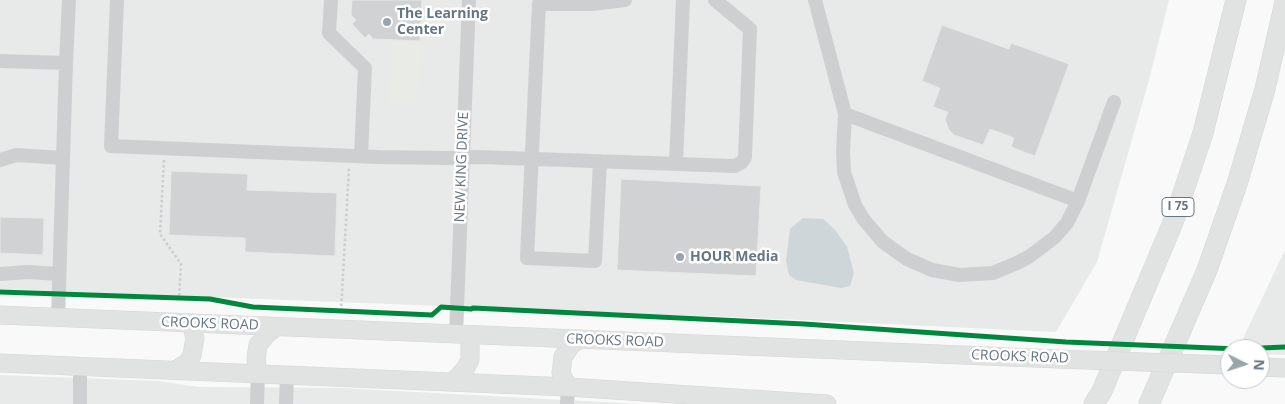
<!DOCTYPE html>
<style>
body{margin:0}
#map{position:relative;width:1285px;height:404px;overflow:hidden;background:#f9f9f9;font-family:"Open Sans",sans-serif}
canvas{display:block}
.north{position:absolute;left:1220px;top:339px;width:50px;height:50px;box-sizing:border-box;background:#fff;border:1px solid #c1c8cd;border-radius:50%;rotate:94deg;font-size:14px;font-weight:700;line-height:20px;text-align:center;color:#657683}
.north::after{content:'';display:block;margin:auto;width:18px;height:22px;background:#99a4ac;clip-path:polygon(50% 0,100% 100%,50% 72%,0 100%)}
</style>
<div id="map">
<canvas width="1285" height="404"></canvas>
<div class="north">N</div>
</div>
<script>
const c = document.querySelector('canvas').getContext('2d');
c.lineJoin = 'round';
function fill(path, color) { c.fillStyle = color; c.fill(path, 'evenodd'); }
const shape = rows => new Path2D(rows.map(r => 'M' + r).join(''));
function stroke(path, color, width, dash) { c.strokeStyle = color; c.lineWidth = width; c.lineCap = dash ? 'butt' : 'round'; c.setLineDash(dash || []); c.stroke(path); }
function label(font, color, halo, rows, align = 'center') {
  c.font = font + ' "Open Sans",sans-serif'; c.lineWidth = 5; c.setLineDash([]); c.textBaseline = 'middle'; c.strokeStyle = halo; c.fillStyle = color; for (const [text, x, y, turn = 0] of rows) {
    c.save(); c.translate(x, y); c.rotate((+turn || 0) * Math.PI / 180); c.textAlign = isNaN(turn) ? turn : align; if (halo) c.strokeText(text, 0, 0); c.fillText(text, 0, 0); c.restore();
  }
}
fill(shape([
 [0,0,1169,0,1149,80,1097,262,1056,332,780,319,0,289],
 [1285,250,1285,355,1260,354,1260,349,1238,349],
 [0,375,159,381,199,387,342,388,639,404,0,404]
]), '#e8e9e9');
fill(shape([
 [392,40,420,41,417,104,389,104]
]), '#e8ebe6');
fill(shape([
 [803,218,823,219,835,230,847,247,854,273,850,286,841,288,796,280,789,275,786,261,790,229]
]), '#ced6d9');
const building = shape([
 [352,0,422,0,420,41,373,39,369,34,365,38,352,24,356,20,351,15,352,0],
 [942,25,1009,49,1011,43,1069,64,1035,156,1011,147,1014,138,990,129,983,145,954,135,949,130,945,119,948,112,933,107,940,88,922,81,942,25],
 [171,171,248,174,247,190,337,193,335,256,245,252,245,238,169,235,171,171],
 [621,179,761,186,756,276,617,270,621,179],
 [0,217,44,218,43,255,0,253,0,217]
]);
fill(building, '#d0d2d3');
stroke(building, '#e8e8e8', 1);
const major = shape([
 [0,315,1058,359],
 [0,363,568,387,827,404],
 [1260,367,1285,368],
 [176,370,188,362,192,355,195,338,191,323],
 [258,373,256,359,258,345,266,335,276,327],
 [453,382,465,369,470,360,470,343,467,335],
 [568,387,561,373,563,357,572,344,581,339]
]);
const highway = shape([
 [1094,404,1102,391,1174,220,1203,133,1236,0],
 [1149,404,1207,270,1237,184,1265,89,1285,2]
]);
stroke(major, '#d5d6d7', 19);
stroke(highway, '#d5d6d6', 21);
stroke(shape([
 [164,160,160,234,181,264,179,298],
 [341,311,349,168]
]), '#cbcccd', 2.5, [2.5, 2.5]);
stroke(shape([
 [117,0,111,146,378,157,447,158,479,157,735,166,742,162,745,157,750,29,715,0],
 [331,0,329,33,365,68,361,156],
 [815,0,845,114,843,152,844,172,855,205,864,220,883,242,907,259,932,270,959,275,993,273,1017,263,1030,256,1055,237,1067,223,1078,201,1114,102],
 [0,61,66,63],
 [845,114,1078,201],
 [0,160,16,155,63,158],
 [600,161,595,261,527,258,539,4,592,4,625,0],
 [676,164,683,0],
 [0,274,28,272,59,274],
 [58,318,66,63,69,0],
 [456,334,469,0],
 [80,404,80,366],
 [257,404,258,373],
 [286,404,287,375],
 [567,404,568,387]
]), '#cecfd0', 14);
stroke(major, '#e1e2e2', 18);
stroke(highway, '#e1e2e2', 20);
const majorBridge = shape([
 [1058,359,1229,365]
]);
stroke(majorBridge, '#d5d6d7', 19, []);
stroke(majorBridge, '#e1e2e2', 18);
stroke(shape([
 [0,292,210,299,253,307,432,315,441,307,471,309,473,308,804,324,1066,342,1238,349,1285,347]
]), '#00873e', 5);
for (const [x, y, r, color] of [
 [387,22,5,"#99a4ac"],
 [680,257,5,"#99a4ac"]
]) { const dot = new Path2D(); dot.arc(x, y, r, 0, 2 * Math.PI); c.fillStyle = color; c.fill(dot); stroke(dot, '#fff', 2); }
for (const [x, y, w] of [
 [1178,207,32]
]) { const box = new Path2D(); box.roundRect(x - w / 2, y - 9.5, w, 19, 4); c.fillStyle = '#fff'; c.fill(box); stroke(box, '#657683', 1); }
label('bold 12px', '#657683', null, [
 ["I 75",1178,207]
]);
label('bold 14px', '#657683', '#fff', [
 ["The Learning",397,14],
 ["Center",397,30],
 ["HOUR Media",690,257]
], 'left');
label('14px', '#657683', '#fff', [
 ["NEW KING DRIVE",462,167,-88],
 ["CROOKS ROAD",210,324,2],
 ["CROOKS ROAD",615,341,2],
 ["CROOKS ROAD",1020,357,2]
]);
</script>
